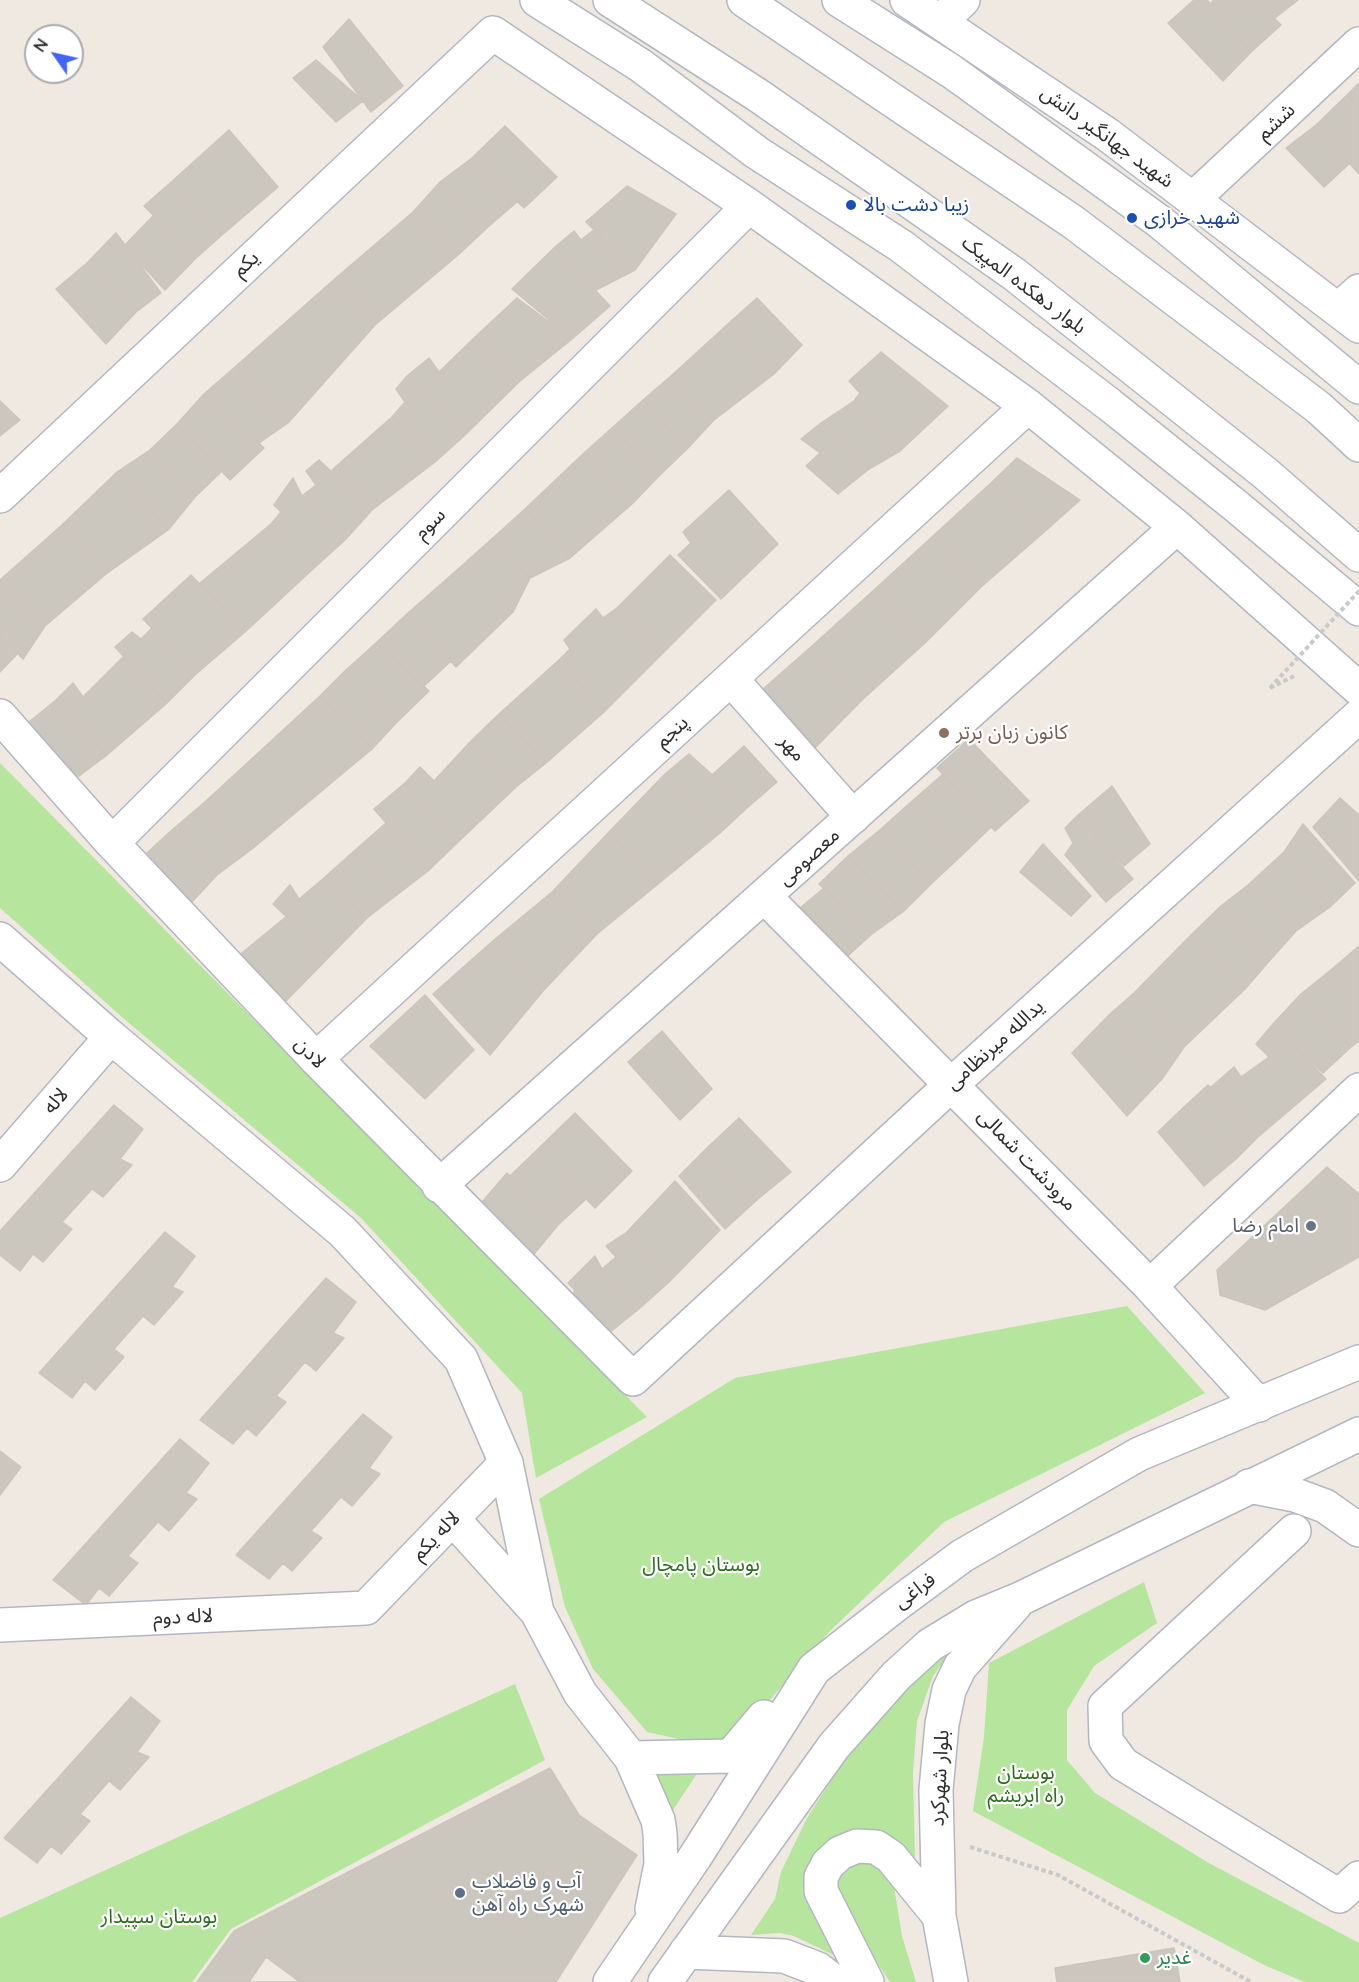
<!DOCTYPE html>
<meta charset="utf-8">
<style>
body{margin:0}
#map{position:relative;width:1359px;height:1982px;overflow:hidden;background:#efe9e1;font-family:Quicksand,sans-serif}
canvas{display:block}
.north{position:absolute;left:24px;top:24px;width:60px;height:60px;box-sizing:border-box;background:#fff;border:2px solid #ababab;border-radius:50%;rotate:304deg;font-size:16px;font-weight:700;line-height:24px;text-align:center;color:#2e2e2e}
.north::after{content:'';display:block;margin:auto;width:21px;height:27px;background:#4264fb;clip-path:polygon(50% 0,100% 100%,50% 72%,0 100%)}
</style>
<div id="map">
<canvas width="1359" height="1982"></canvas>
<div class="north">N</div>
</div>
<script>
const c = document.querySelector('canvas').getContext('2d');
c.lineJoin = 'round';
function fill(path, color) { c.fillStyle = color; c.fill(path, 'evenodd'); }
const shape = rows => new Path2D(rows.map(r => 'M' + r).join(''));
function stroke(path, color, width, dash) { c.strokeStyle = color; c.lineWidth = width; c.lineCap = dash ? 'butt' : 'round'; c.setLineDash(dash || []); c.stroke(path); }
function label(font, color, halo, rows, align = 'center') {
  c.font = font + ' Quicksand,"Noto Sans Arabic",sans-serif'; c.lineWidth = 4.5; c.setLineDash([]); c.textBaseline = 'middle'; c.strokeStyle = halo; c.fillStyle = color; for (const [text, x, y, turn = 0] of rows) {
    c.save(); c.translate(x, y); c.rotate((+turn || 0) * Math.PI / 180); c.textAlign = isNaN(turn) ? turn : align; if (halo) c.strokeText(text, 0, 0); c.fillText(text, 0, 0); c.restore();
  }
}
fill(shape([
 [0,763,647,1417,536,1478,522,1393,361,1218,123,1018,0,908],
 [1127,1306,1205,1393,944,1522,830,1631,748,1725,715,1747,647,1732,593,1669,565,1607,539,1499,735,1378],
 [1144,1582,1157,1623,1094,1666,1067,1710,1067,1760,1095,1793,1207,1862,1359,1943,1359,1982,1305,1982,1266,1966,973,1811,984,1737,989,1663],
 [974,1634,945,1659,933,1676,917,1721,913,1772,915,1858,899,1842,887,1837,823,1854,846,1961,794,1936,780,1933,751,1935,775,1899,781,1872,807,1818,854,1745,933,1662],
 [515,1684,545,1760,231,1929,192,1982,0,1982,0,1918],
 [648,1770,698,1772,669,1816],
 [858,1860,872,1862,892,1874,902,1936,916,1982,890,1982,826,1887,841,1876,847,1866]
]), '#b6e59e');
const building = shape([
 [1194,0,1207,0,1251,52,1223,81,1168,23,1194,0],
 [1214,0,1257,0,1281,25,1251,52,1210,4,1214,0],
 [1257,0,1298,0,1275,18,1257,0],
 [349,19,403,86,371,112,323,47,349,19],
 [316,60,363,101,336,122,293,78,316,60],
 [1359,83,1359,109,1347,95,1359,83],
 [1347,95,1359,109,1359,174,1316,125,1347,95],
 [1316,125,1350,163,1324,187,1286,148,1316,125],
 [505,126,557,177,524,208,472,158,505,126],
 [229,130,278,187,222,235,169,184,229,130],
 [472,158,518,201,488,227,440,182,472,158],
 [440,182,488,227,458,255,413,212,440,182],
 [169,184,222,235,196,258,144,206,169,184],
 [627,186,676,214,635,270,586,222,627,186],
 [413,212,458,255,375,325,337,277,413,212],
 [153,216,196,258,165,290,124,246,153,216],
 [595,229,635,270,596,290,555,247,574,231,581,240,595,229],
 [116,233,161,293,136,312,87,263,116,233],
 [555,247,610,306,572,339,512,289,555,247],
 [87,263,136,312,106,344,56,289,87,263],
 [337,277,375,325,288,423,235,367,337,277],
 [517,298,572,339,520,381,474,338,517,298],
 [757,298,802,345,774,374,729,323,757,298],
 [729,323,774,374,714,420,671,376,729,323],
 [474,338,520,381,464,436,407,376,429,358,439,372,474,338],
 [881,352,948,406,900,451,854,401,860,393,849,381,881,352],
 [235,367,288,423,259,443,204,394,235,367],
 [407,376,464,436,435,462,392,417,405,402,396,389,407,376],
 [671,376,714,420,687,449,643,400,671,376],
 [204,394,264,448,230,480,177,424,204,394],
 [643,400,687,449,660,475,612,428,643,400],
 [0,401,20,420,0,436,0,401],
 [854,401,900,451,869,469,821,423,854,401],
 [392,417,435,462,372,510,332,470,392,417],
 [821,423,869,469,838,494,806,466,820,453,801,439,821,423],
 [177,424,222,471,195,497,150,450,177,424],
 [612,428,660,475,633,503,585,452,612,428],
 [150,450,195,497,168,530,117,472,150,450],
 [585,452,633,503,570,558,525,509,585,452],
 [1017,458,1080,500,1043,533,992,482,1017,458],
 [319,460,372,510,345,540,302,496,316,485,306,471,319,460],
 [117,472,168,530,106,574,62,525,117,472],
 [293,478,302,496,345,540,314,568,271,524,281,512,274,505,293,478],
 [992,482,1043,533,981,587,933,536,992,482],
 [729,490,778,544,721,599,678,555,691,543,683,532,729,490],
 [525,509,570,558,530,578,494,537,525,509],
 [271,524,314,568,245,632,200,583,271,524],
 [62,525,106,574,45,626,0,580,62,525],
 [933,536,981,587,925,643,874,590,933,536],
 [494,537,530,578,513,612,465,563,494,537],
 [670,555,716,600,661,655,617,608,670,555],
 [465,563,513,612,456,667,408,613,465,563],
 [191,575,245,632,196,674,143,619,191,575],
 [0,581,45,626,23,659,0,634,0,581],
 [874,590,925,643,862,700,812,646,874,590],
 [617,608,661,655,604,712,559,660,570,649,564,640,596,609,603,618,617,608],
 [408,613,451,661,423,687,377,642,408,613],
 [152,628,196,674,167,703,115,647,132,632,141,639,152,628],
 [0,634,18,653,0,672,0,634],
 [377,642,429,691,397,722,346,670,377,642],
 [812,646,862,700,806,757,754,697,812,646],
 [124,656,167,703,107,755,56,700,73,683,83,697,124,656],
 [559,660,604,712,546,763,499,714,559,660],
 [346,670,397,722,372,749,320,696,346,670],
 [320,696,372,749,252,849,206,801,320,696],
 [56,700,107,755,75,779,23,727,56,700],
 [499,714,546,763,516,787,471,741,499,714],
 [969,739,1029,801,995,831,937,768,969,739],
 [471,741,516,787,457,843,405,783,420,767,434,781,471,741],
 [744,746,777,782,748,807,712,775,744,746],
 [689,754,748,807,720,833,665,774,689,754],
 [665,774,720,833,658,884,609,832,665,774],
 [942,775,991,827,961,856,911,802,942,775],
 [405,783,457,843,428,871,374,809,405,783],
 [1112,786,1150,844,1124,866,1077,816,1112,786],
 [1340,798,1359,815,1359,881,1313,827,1340,798],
 [206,801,252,849,217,875,172,830,206,801],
 [911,802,961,856,931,884,881,829,911,802],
 [1077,816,1133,879,1106,902,1065,855,1073,843,1065,828,1077,816],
 [386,823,428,871,398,894,353,852,386,823],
 [1303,824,1355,883,1330,907,1284,852,1303,824],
 [881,829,931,884,904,911,848,856,881,829],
 [172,830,217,875,190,904,147,853,172,830],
 [609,832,658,884,597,934,552,892,609,832],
 [1043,844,1091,896,1071,916,1020,872,1043,844],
 [353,852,398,894,367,918,324,878,353,852],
 [1284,852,1330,907,1296,931,1248,885,1284,852],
 [848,856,904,911,872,934,819,884,848,856],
 [324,878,367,918,329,957,273,904,290,885,299,899,324,878],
 [1248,885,1296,931,1271,959,1221,906,1248,885],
 [824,888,872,934,841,962,794,913,824,888],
 [552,892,597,934,543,991,494,940,552,892],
 [1221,906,1271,959,1245,989,1191,935,1221,906],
 [287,916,329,957,282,1005,237,957,287,916],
 [1191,935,1245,989,1184,1047,1134,993,1191,935],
 [494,940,543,991,490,1055,433,994,494,940],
 [1359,946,1359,999,1332,969,1359,946],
 [1332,969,1359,999,1359,1041,1351,1047,1301,994,1332,969],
 [1134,993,1184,1047,1162,1079,1110,1014,1134,993],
 [1301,994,1351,1047,1323,1073,1273,1024,1301,994],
 [425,995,474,1050,425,1099,370,1046,425,995],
 [1110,1014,1162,1079,1127,1116,1072,1053,1110,1014],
 [1273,1024,1326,1079,1258,1137,1210,1088,1234,1067,1241,1077,1269,1057,1256,1044,1273,1024],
 [662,1031,712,1089,680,1120,628,1062,662,1031],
 [1208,1085,1258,1137,1236,1159,1185,1106,1208,1085],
 [114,1105,143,1129,120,1159,132,1165,103,1197,92,1189,62,1222,72,1229,43,1262,33,1254,20,1271,0,1255,0,1231,114,1105],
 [1185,1106,1236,1159,1204,1186,1158,1132,1185,1106],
 [575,1113,632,1171,595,1208,538,1149,575,1113],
 [739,1118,791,1172,758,1199,707,1148,739,1118],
 [707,1148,758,1199,725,1229,679,1176,707,1148],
 [538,1149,586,1199,558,1225,510,1176,538,1149],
 [1327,1167,1359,1194,1359,1257,1265,1310,1220,1295,1217,1270,1327,1167],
 [507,1173,558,1225,534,1254,483,1201,507,1173],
 [675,1181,720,1230,669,1282,626,1233,675,1181],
 [165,1232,195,1256,172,1287,183,1292,154,1325,143,1316,114,1349,124,1357,95,1390,85,1381,72,1398,39,1373,165,1232],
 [626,1233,669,1282,640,1308,602,1269,616,1257,606,1246,626,1233],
 [595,1256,602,1269,640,1308,609,1333,571,1298,575,1290,568,1283,595,1256],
 [326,1278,356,1302,333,1333,344,1338,316,1371,305,1362,276,1396,286,1402,256,1436,247,1428,233,1444,200,1420,326,1278],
 [363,1414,392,1437,369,1468,380,1474,352,1506,341,1497,311,1531,322,1538,292,1571,283,1563,269,1579,236,1555,363,1414],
 [180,1439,209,1463,186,1493,197,1499,169,1531,158,1522,128,1556,138,1563,109,1596,99,1588,86,1605,53,1580,180,1439],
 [0,1451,21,1467,0,1495,0,1451],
 [131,1697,160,1721,137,1752,149,1757,120,1790,109,1781,80,1814,90,1821,61,1854,51,1846,37,1863,4,1838,131,1697],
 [550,1768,579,1815,637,1855,556,1982,197,1982,234,1931,550,1768],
 [1174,1948,1180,1982,1057,1982,1055,1968,1174,1948],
 [266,1957,300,1982,249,1982,266,1957]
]);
fill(building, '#cbc7bf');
stroke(building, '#cbc5ba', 1.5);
const minor = shape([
 [907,0,1108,135,1359,326],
 [941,21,963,0],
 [1193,199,1359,44],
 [1338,310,1359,291],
 [0,496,493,33,749,206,1028,406,1177,527,1359,689],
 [731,679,853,817],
 [0,716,112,843,316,1059,633,1379,952,1084,1359,716],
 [112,843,749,206],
 [764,896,1150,1286,1259,1405],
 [316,1059,1028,406],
 [0,1165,111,1037],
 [439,1186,1177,527],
 [1150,1286,1359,1090],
 [1249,1486,1295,1495,1325,1506,1359,1530],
 [1294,1531,1105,1706,1106,1741,1123,1764,1339,1896,1359,1878],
 [0,1625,366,1608,506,1463]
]);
const tertiary = shape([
 [0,939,111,1037,343,1232,461,1359,506,1463,537,1612],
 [453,1519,537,1612,580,1693,631,1758,658,1820,660,1833,661,1864,652,1909],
 [631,1758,731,1756,764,1717],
 [686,1952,784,1956,818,1969,835,1982],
 [610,1982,695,1857,814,1669,897,1604,962,1556,1139,1454,1359,1362],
 [665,1982,834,1746,896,1676,930,1645,976,1617,1020,1599,1359,1434],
 [867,1982,821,1891,821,1877,828,1864,840,1853,857,1846,876,1847,891,1857,939,1916],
 [951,1982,939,1916,936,1790,942,1724,949,1690,960,1667,1015,1605]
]);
const secondary = shape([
 [537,0,640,65,756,152,901,246,1110,405,1236,506,1359,609],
 [610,0,759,96,1014,274,1265,473,1359,555],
 [744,0,1073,222,1319,408,1359,445],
 [839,0,951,71,1160,222,1359,387]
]);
stroke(minor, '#b4b7c1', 36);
stroke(tertiary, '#b4b7c1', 36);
stroke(secondary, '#b4b7c1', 36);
stroke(shape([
 [1270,688,1294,676],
 [970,1847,1058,1875,1251,1982]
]), '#c9c9c9', 4, [4.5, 3]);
stroke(minor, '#fff', 33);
stroke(tertiary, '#fff', 33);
stroke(secondary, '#fff', 33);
stroke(shape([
 [1270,688,1359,591]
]), '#c9c9c9', 4, [4.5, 3]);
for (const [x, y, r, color] of [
 [851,205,6,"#1a4fb4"],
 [1132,218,6,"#1a4fb4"],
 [944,733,6,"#8d6e63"],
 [1311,1226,6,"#6b7280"],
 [460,1893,6,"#5c6f8a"],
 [1145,1958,6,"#2e9e5b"]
]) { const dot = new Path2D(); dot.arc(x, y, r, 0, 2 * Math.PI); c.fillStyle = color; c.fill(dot); stroke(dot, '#fff', 2); }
label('20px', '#2e2e2e', '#fff', [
 ["ششم",1276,122,-43],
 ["شهید جهانگیر دانش",1107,137,36],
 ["یکم",246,264,-43],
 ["بلوار دهکده المپیک",1024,285,37],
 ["سوم",430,524,-45],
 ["پنجم",672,732,-43],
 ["مهر",792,748,49],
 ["معصومی",809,857,-42],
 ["یدالله میرنظامی",995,1045,-42],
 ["لادن",310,1053,46],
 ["لاله",56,1101,-49],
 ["مرودشت شمالی",1027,1160,46],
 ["لاله یکم",436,1536,-46],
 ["فراغی",915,1591,-36],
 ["لاله دوم",183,1617,-2],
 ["بلوار شهرکرد",940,1778,-87]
]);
label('20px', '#164399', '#fff', [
 ["زیبا دشت بالا",863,205],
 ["شهید خرازی",1144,218]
], 'left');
label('20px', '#785e54', '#fff', [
 ["کانون زبان برتر",956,733]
], 'left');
label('20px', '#5b616d', '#fff', [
 ["امام رضا",1299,1226]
], 'right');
label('20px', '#2c6e1b', '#fff', [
 ["بوستان پامچال",701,1565],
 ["بوستان",1026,1773],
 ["راه ابریشم",1026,1796],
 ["بوستان سپیدار",159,1917]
]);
label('20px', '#4e5e75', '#fff', [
 ["آب و فاضلاب",472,1882],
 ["شهرک راه آهن",472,1905]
], 'left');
label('20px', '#27864d', '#fff', [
 ["غدیر",1157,1958]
], 'left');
</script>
